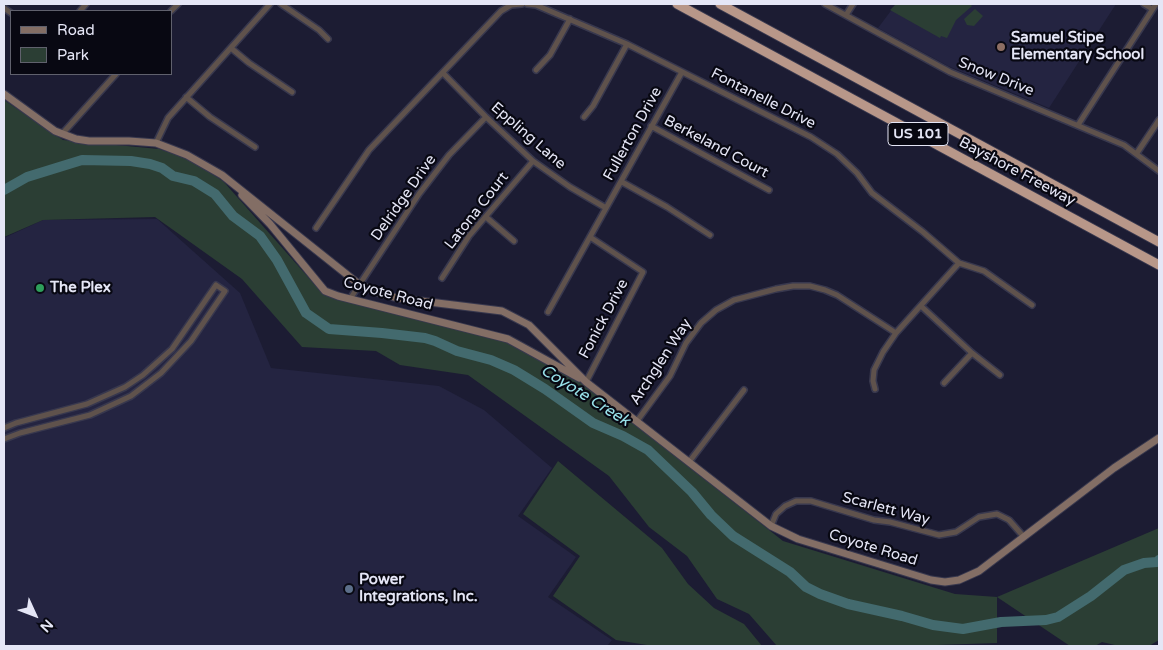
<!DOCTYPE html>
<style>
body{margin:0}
#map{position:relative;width:1163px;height:650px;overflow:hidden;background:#1c1c33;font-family:"Varela Round",sans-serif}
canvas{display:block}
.frame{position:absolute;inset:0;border:5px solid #e5e6f6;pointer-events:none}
.legend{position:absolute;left:10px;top:10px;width:162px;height:65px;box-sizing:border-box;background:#080812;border:1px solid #60616d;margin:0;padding:6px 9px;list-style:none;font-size:15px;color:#e5e6f6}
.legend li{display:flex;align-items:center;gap:10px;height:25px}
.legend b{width:25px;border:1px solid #60616d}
.north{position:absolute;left:10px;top:590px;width:50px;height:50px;-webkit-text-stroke:4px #080812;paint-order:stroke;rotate:133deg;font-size:14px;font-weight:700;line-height:20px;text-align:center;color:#e5e6f6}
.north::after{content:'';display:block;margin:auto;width:18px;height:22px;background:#e5e6f6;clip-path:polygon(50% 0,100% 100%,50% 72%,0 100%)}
</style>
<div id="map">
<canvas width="1163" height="650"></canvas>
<div class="frame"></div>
<ul class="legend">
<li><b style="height:6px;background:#836e65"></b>Road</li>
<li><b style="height:14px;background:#2b3e34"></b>Park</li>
</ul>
<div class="north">N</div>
</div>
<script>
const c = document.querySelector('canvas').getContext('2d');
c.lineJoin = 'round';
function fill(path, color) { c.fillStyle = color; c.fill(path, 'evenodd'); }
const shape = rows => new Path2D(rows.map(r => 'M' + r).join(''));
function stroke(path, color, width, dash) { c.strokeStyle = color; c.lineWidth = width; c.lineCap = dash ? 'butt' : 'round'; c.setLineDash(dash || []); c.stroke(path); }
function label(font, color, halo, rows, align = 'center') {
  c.font = font + ' "Varela Round",sans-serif'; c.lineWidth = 4.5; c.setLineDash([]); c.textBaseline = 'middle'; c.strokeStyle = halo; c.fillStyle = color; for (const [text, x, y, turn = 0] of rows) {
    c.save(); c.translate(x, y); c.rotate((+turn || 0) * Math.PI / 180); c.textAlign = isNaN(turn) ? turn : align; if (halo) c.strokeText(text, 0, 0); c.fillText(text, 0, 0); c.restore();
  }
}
fill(shape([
 [896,4,1116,4,1049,108,948,66,878,28],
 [157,219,240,293,271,368,439,386,484,410,552,468,518,516,576,557,548,597,612,640,607,646,4,646,4,238,43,220]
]), '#242441');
fill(shape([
 [896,4,970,4,972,6,956,20,947,38,941,36,940,38,890,10],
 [975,9,983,16,974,26,967,25,964,19],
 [4,100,63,140,159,149,187,158,223,181,324,295,506,342,585,385,783,541,955,594,997,597,1159,528,1159,640,1149,646,1119,646,1102,642,1095,646,1070,646,997,597,997,643,907,646,777,646,749,614,717,599,687,556,649,527,609,476,468,375,400,365,376,351,302,347,242,279,155,217,43,220,4,237],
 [558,461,662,548,688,584,714,608,744,624,762,646,653,646,616,640,553,596,580,556,523,514]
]), '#2b3e34');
stroke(shape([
 [4,190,27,177,82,160,131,161,150,164,162,168,173,176,194,181,215,194,233,216,260,236,277,260,306,313,329,329,382,333,425,338,435,341,457,351,491,360,514,370,545,389,593,423,623,436,648,450,692,492,711,515,733,536,790,572,806,587,820,594,848,604,902,616,933,625,963,629,1001,622,1046,620,1058,617,1091,596,1124,570,1144,563,1157,562,1159,560]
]), '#436a6e', 10);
const street = shape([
 [281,4,319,30,328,39],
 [527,4,536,5,627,44,811,137,837,154,857,173,872,193,923,232,959,263,984,271,1032,305],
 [825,4,950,72,1124,145,1159,171],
 [1144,4,1152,9],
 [4,8,11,13],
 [80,11,86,4],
 [171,11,178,4],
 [846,15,853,4],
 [231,48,249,63,292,92],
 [536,70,550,55,570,19],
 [443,73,486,117,533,161,570,187,606,208],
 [186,97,210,117,255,147],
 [584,117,593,106,627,44],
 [1078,125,1156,4],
 [651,126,769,190],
 [62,134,116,74],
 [156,143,168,118,270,4],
 [1137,153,1159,120],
 [622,182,667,207,710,235],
 [486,217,514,241],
 [316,228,369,150,501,11,511,5,522,4],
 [442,278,469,236,533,161],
 [350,299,419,194,449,155,486,117],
 [921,306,972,353,1000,375],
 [548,312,682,72],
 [586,382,643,272,590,237],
 [944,383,972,353],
 [875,389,873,381,874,370,883,352,896,333,959,263],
 [637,421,670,376,686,343,701,323,716,310,734,300,776,289,793,286,810,286,825,290,837,295,896,333],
 [4,428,16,423,87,404,125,387,143,375,172,349,216,285,225,291,191,341,161,373,131,396,90,415,20,433,4,439],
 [689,462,744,390],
 [771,526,776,514,785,506,796,501,811,501,874,520,890,522,939,535,956,532,979,517,997,514,1009,520,1024,537]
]);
const secondary = shape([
 [4,94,55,131,76,139,89,141,129,141,156,143,187,155,222,175,360,285,379,293,397,298,502,311,529,325,586,382,771,526,798,539,931,580,945,582,959,580,979,571,1114,468,1159,438],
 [242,195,270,224,325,291,338,296,508,339,579,378]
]);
const highway = shape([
 [677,4,1159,265],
 [720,4,1159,242]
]);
stroke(street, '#38384e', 8);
stroke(secondary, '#38384e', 9);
stroke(highway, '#38384e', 11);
stroke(street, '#5f524c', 5);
stroke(secondary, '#836e65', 7);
stroke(highway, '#b89789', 9);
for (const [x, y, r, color] of [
 [1001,47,5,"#8d6e63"],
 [40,288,5,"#2e9e5b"],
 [349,589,5,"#5c6f8a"]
]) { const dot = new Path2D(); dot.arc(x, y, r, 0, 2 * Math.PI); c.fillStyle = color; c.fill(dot); stroke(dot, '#080812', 2); }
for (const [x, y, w] of [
 [918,134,60]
]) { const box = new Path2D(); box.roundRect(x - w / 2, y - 11.5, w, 23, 4); c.fillStyle = '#080812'; c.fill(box); stroke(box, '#e5e6f6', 1); }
label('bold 14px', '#e5e6f6', null, [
 ["US 101",918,134]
]);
label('bold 15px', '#e5e6f6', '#080812', [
 ["Samuel Stipe",1011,38],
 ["Elementary School",1011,55],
 ["The Plex",50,288],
 ["Power",359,580],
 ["Integrations, Inc.",359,597]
], 'left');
label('15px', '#e5e6f6', '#080812', [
 ["Snow Drive",996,77,22],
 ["Fontanelle Drive",763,99,27],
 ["Fullerton Drive",633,134,-61],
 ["Eppling Lane",528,136,41],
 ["Berkeland Court",716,147,28],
 ["Bayshore Freeway",1017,172,28],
 ["Delridge Drive",404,198,-55],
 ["Latona Court",477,211,-52],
 ["Coyote Road",388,294,15],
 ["Fonick Drive",604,319,-62],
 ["Archglen Way",661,362,-57],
 ["Scarlett Way",886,509,15],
 ["Coyote Road",873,548,17]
]);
label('italic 16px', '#98e2ea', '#080812', [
 ["Coyote Creek",585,396,32]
]);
</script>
